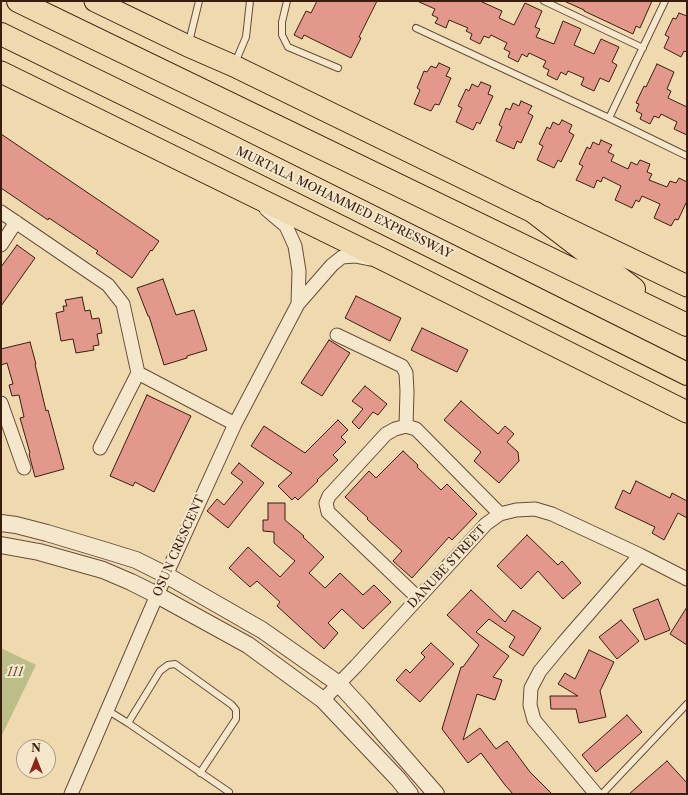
<!DOCTYPE html>
<style>
body{margin:0}
#map{position:relative;width:688px;height:795px;overflow:hidden;background:#efdaaf;font-family:"Libre Caslon Text",serif}
canvas{display:block}
.frame{position:absolute;inset:0;border:2px solid #3b1d10;pointer-events:none}
.north{position:absolute;left:16px;top:739px;width:40px;height:40px;box-sizing:border-box;background:#f5e7cb;border:1px solid #ab9680;border-radius:50%;rotate:0deg;font-size:11px;font-weight:700;line-height:16px;text-align:center;color:#3b1d10}
.north::after{content:'';display:block;margin:auto;width:14px;height:18px;background:#8f2418;clip-path:polygon(50% 0,100% 100%,50% 72%,0 100%)}
</style>
<div id="map">
<canvas width="688" height="795"></canvas>
<div class="frame"></div>
<div class="north">N</div>
</div>
<script>
const c = document.querySelector('canvas').getContext('2d');
c.lineJoin = 'round';
function fill(path, color) { c.fillStyle = color; c.fill(path, 'evenodd'); }
const shape = rows => new Path2D(rows.map(r => 'M' + r).join(''));
function stroke(path, color, width, dash) { c.strokeStyle = color; c.lineWidth = width; c.lineCap = dash ? 'butt' : 'round'; c.setLineDash(dash || []); c.stroke(path); }
function label(font, color, halo, rows, align = 'center') {
  c.font = font + ' "Libre Caslon Text",serif'; c.lineWidth = 4; c.setLineDash([]); c.textBaseline = 'middle'; c.strokeStyle = halo; c.fillStyle = color; for (const [text, x, y, turn = 0] of rows) {
    c.save(); c.translate(x, y); c.rotate((+turn || 0) * Math.PI / 180); c.textAlign = isNaN(turn) ? turn : align; if (halo) c.strokeText(text, 0, 0); c.fillText(text, 0, 0); c.restore();
  }
}
fill(shape([
 [1,648,36,665,1,737]
]), '#bcbe88');
const building = shape([
 [317,1,377,1,359,37,361,38,351,58,304,35,302,39,294,35,306,11,311,13,317,1],
 [417,1,480,1,502,11,499,18,514,25,525,3,542,11,535,27,540,29,536,37,554,44,563,21,581,29,574,45,594,54,601,39,619,47,612,62,617,65,609,82,600,78,594,91,581,85,584,78,568,71,566,75,561,72,557,80,547,75,549,70,543,67,546,61,529,53,527,57,522,54,518,62,508,57,510,52,504,49,507,43,491,35,489,38,484,36,480,44,470,39,472,34,466,31,468,28,449,20,446,28,435,23,438,18,432,15,435,9,417,1],
 [564,1,652,1,640,28,636,26,633,34,584,11,584,10,564,1],
 [679,13,687,16,687,52,684,51,681,57,664,48,669,37,665,35,673,18,676,19,679,13],
 [439,63,450,68,446,76,451,78,439,105,435,104,431,111,414,104,420,90,417,88,424,71,427,72,431,66,436,68,439,63],
 [657,64,674,72,667,89,671,91,668,98,687,107,687,135,674,129,677,122,661,114,659,118,654,116,650,124,640,119,642,114,636,111,639,104,636,103,644,86,646,87,657,64],
 [481,82,491,86,488,94,493,96,480,124,477,122,473,130,456,122,462,108,458,106,466,89,469,91,472,84,478,87,481,82],
 [521,101,532,106,528,113,533,116,521,143,517,141,514,149,496,141,502,127,499,125,506,108,510,110,513,103,519,106,521,101],
 [562,120,572,125,569,132,574,135,561,162,558,160,554,168,537,160,543,146,539,144,547,127,550,129,553,122,559,125,562,120],
 [1,134,159,241,152,251,151,250,132,278,96,253,98,251,49,218,48,220,1,188,1,134],
 [601,140,612,145,608,152,614,155,611,161,628,169,631,162,637,165,640,160,650,164,647,172,652,174,649,180,667,187,670,181,676,183,679,178,687,182,687,201,678,220,675,219,671,226,654,218,660,204,642,196,639,202,636,200,632,208,615,200,621,186,603,177,601,182,597,180,594,188,576,180,583,166,579,164,587,147,590,149,593,142,599,145,601,140],
 [17,245,35,258,1,306,1,267,17,245],
 [163,279,176,315,194,310,207,350,187,356,187,358,164,365,149,316,148,316,137,288,163,279],
 [356,296,401,318,390,341,345,318,356,296],
 [82,297,85,311,90,310,92,319,99,318,102,333,97,334,99,345,93,346,94,350,76,353,73,339,61,341,56,313,64,311,63,306,67,306,65,300,82,297],
 [422,328,468,350,457,372,411,350,422,328],
 [329,340,350,353,322,396,301,383,329,340],
 [30,342,36,364,35,364,46,411,48,410,64,469,35,477,29,454,30,453,20,418,24,417,19,395,12,396,9,385,13,384,7,363,1,365,1,349,30,342],
 [365,386,387,404,378,415,373,412,359,429,352,422,363,409,352,401,365,386],
 [147,395,191,416,154,492,135,482,133,486,110,476,147,395],
 [461,401,498,434,505,426,514,434,507,442,518,452,519,461,499,483,474,461,481,452,444,420,461,401],
 [338,420,348,430,341,437,346,442,333,455,338,460,317,480,318,481,298,500,295,497,292,500,278,486,292,473,251,446,264,426,305,453,338,420],
 [403,451,418,465,417,467,441,490,447,484,477,514,452,540,449,537,412,578,393,561,402,551,367,519,368,518,345,497,369,471,376,478,403,451],
 [239,463,264,483,228,528,207,511,217,499,224,505,243,482,231,473,239,463],
 [636,481,670,498,672,493,687,501,687,518,678,513,664,540,652,533,655,527,615,508,623,490,630,494,636,481],
 [268,503,285,503,285,520,304,536,303,537,324,557,309,573,325,588,340,573,363,595,374,585,391,602,363,629,342,609,328,623,338,633,324,649,277,606,280,602,257,581,250,587,229,568,248,547,280,577,295,561,274,543,274,532,263,531,263,520,268,520,268,503],
 [527,535,558,565,562,561,581,583,563,599,538,571,521,589,497,566,527,535],
 [471,590,505,622,513,610,541,628,523,656,509,647,515,637,489,619,476,632,509,656,493,677,502,680,495,700,477,694,463,740,480,728,496,749,507,741,530,772,552,794,513,794,505,785,481,753,468,763,442,729,461,667,463,667,479,645,447,615,471,590],
 [658,599,670,630,645,640,633,609,658,599],
 [687,607,687,645,670,634,687,607],
 [621,620,639,641,617,659,599,637,621,620],
 [431,643,454,664,420,702,396,680,406,669,410,673,425,657,421,653,431,643],
 [589,650,614,662,600,691,606,717,579,723,576,709,551,709,550,696,578,696,558,684,565,673,575,679,589,650],
 [627,715,642,732,596,772,582,755,627,715],
 [667,761,687,783,687,794,629,794,667,761]
]);
fill(building, '#e3988c');
stroke(building, '#3b1d10', 1);
const service = shape([
 [287,1,282,22,282,35,288,47,338,68],
 [544,1,643,48],
 [416,28,609,118,687,156],
 [189,42,199,1],
 [235,63,246,37,250,1],
 [609,118,665,1],
 [107,710,128,723,229,792],
 [128,723,160,671,168,665,175,664,232,705,236,710,236,719,200,773],
 [602,794,687,704]
]);
const minor = shape([
 [266,209,286,226,295,246,299,271,298,304],
 [1,212,108,285,123,304,138,373,235,424],
 [1,245,16,222],
 [337,335,402,366,406,373,407,391,406,426],
 [1,403,24,468],
 [100,448,138,373],
 [418,598,328,512,326,503,329,496,386,434,395,429,406,426,416,429,500,514],
 [323,700,356,666,486,524,500,514,516,510,535,509,552,514,640,555,687,579],
 [71,794,157,595,235,424,298,304,332,265,342,257,355,256,370,259],
 [596,794,534,720,530,705,531,688,540,671,564,642,640,555]
]);
const tertiary = shape([
 [1,523,16,525,47,533,107,551,136,560,166,575,262,630,339,684,362,709,436,794],
 [1,545,39,552,103,570,131,582,157,595,248,645,323,700,398,779,410,794]
]);
const trunk = shape([
 [95,1,188,46,234,66,535,213,687,286],
 [1,72,390,263,687,412]
]);
const motorway = shape([
 [18,1,687,325],
 [1,34,222,142,687,374],
 [535,213,634,289]
]);
stroke(service, '#684c38', 8);
stroke(minor, '#684c38', 15);
stroke(tertiary, '#684c38', 18);
stroke(trunk, '#3b1d10', 23);
stroke(motorway, '#3b1d10', 24);
stroke(service, '#f5e7cb', 6);
stroke(minor, '#f5e7cb', 13);
stroke(tertiary, '#f5e7cb', 16);
stroke(trunk, '#efdaaf', 21);
stroke(motorway, '#efdaaf', 22);
label('12px', '#3b1d10', '#f5e7cb', [
 ["MURTALA MOHAMMED EXPRESSWAY",344,203,26],
 ["OSUN CRESCENT",179,546,-66],
 ["DANUBE STREET",447,567,-47]
]);
label('italic 12px', '#624d34', '#f5e7cb', [
 ["111",15,673]
]);
</script>
